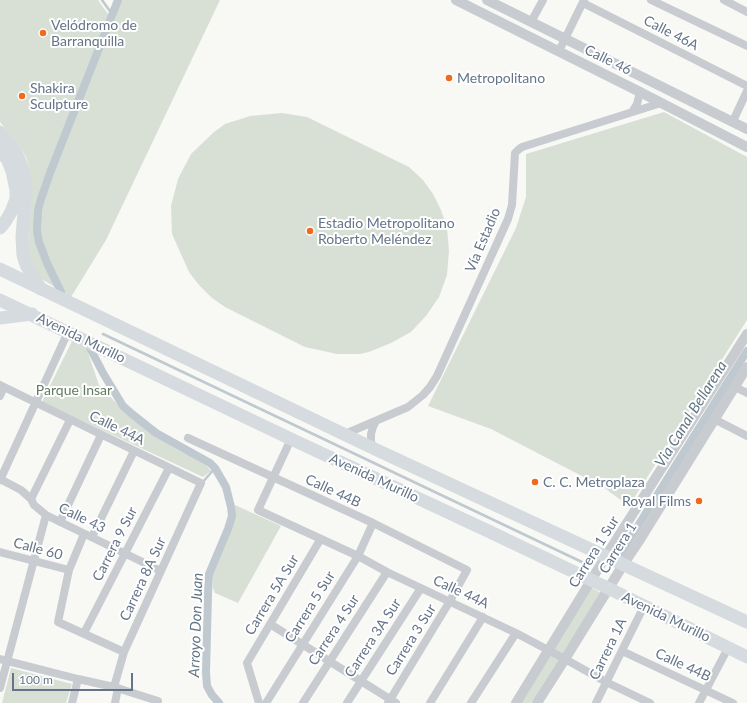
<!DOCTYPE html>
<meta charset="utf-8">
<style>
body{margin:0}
#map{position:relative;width:747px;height:703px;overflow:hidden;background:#f8f8f5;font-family:Lato,sans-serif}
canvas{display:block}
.scale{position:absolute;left:12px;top:673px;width:121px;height:18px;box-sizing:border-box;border:2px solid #657488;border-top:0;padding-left:5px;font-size:12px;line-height:14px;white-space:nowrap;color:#657488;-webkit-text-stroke:3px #fff;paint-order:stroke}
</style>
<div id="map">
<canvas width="747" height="703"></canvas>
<div class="scale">100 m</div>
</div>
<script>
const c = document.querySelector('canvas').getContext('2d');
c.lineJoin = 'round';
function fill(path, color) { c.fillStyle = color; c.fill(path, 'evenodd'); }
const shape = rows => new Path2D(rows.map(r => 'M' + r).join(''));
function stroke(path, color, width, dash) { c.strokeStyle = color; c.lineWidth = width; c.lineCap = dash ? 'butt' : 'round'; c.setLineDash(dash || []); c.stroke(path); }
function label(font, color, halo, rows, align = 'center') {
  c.font = font + ' Lato,sans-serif'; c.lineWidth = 4; c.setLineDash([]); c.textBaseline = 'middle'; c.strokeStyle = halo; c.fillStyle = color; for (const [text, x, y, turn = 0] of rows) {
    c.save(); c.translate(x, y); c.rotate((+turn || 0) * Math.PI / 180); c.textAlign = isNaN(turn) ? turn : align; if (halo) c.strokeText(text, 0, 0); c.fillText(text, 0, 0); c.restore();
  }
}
fill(shape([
 [0,0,98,0,113,21,121,0,220,0,106,240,71,297,40,278,28,258,30,170,26,157,19,145,0,122],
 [664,112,747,157,747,320,629,506,603,487,491,429,428,406,516,228,526,197,526,154],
 [282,113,307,117,409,167,423,180,433,194,441,210,447,228,449,251,447,275,439,297,426,316,411,332,391,343,369,352,360,354,337,354,305,347,225,307,212,298,198,284,189,272,172,234,171,206,178,179,191,154,214,132,225,124,250,116],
 [73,339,85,344,99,385,121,408,132,419,154,436,180,451,192,457,207,466,211,471,203,477,42,402],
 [235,505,281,526,238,603,215,593,213,588,213,572,231,527,234,516],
 [592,588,601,593,531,703,520,703],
 [11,668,72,684,66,703,2,703]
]), '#d8e0d6');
stroke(shape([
 [102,0,112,14],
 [103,334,584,563],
 [202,483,215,468]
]), '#bfc9cf', 2.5);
stroke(shape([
 [61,292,47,263,39,242,37,231,38,210,41,199,50,173,118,0],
 [89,346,103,373,123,406,132,414,156,433,210,463,215,468,226,487,231,507,232,516,228,529,209,574,208,594,206,672,207,686,212,695,219,703],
 [621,553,747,351]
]), '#bfc9cf', 8);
stroke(shape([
 [651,0,747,46],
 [724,0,747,12],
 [583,3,747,86],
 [531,22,543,0],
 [559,51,584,0],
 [632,112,637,104,640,92],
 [733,121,747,91],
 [0,385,201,483,124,652,114,687],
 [735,387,747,393],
 [0,396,4,387],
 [714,419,747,436],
 [345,434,408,407,423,395,430,387,437,376,508,219,512,205,515,153,518,150,522,147,661,103],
 [188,438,373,523,467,570,450,601,388,703],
 [291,439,258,510,358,556,387,572,516,633,565,659,606,682,650,703],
 [372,447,371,441,371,434,373,427,376,421],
 [0,479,21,490,31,499,34,505,46,515,161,571],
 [0,480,68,332],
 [31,499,70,420],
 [60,522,101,435],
 [84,534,69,570,58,622,124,652],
 [92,537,134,451],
 [0,552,69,570],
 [270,624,396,703],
 [84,633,169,468],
 [622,651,733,703],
 [0,659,78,679,114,687,158,701,157,703],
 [0,688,46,515],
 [72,703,78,679],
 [115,703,118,688],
 [259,703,247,663,320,540],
 [266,703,358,556,373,523],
 [303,703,387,572],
 [347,703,421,588],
 [430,703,483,617],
 [471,703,516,633],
 [596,703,644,606],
 [699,703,728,648]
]), '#c8cbcf', 8);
stroke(shape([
 [456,0,640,92,747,147],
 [487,0,747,129],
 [516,703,606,556,747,334],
 [537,703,565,659,623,565,639,541,747,367]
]), '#c8cbcf', 10);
stroke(shape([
 [0,269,379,451,747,622],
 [0,300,291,439,486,530,614,591,747,657]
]), '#d6dbe0', 13);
stroke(shape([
 [0,132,14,149,19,159,24,172,26,188,22,237,23,255,26,265,41,289],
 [0,149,8,161,12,171,16,190,16,199,11,212,5,222,0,228],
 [0,318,32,314]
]), '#d6dbe0', 13);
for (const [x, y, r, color] of [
 [43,33,4,"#ef691e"],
 [449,78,4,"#ef691e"],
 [22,96,4,"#ef691e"],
 [310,231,4,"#ef691e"],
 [535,482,4,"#ef691e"],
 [699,501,4,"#ef691e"]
]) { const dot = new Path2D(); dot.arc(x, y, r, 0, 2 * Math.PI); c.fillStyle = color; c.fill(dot); stroke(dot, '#fff', 1.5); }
label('14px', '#657488', '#fff', [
 ["Velódromo de",51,25],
 ["Barranquilla",51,41],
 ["Metropolitano",457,78],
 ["Shakira",30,88],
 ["Sculpture",30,104],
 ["Estadio Metropolitano",318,223],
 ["Roberto Meléndez",318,239],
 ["C. C. Metroplaza",543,482],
 ["Royal Films",691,501,"right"]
], 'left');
label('14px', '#657488', '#fff', [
 ["Calle 46A",671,33,27],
 ["Calle 46",608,60,26],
 ["Vía Estadio",483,240,-67],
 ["Avenida Murillo",81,338,26],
 ["Calle 44A",117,428,26],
 ["Avenida Murillo",374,478,25],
 ["Calle 44B",333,491,25],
 ["Calle 43",82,518,26],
 ["Carrera 9 Sur",115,544,-63],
 ["Carrera 1",618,548,-58],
 ["Calle 60",38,549,15],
 ["Carrera 1 Sur",594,552,-58],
 ["Carrera 8A Sur",143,579,-65],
 ["Calle 44A",461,592,25],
 ["Carrera 5A Sur",272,595,-59],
 ["Carrera 5 Sur",310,607,-58],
 ["Avenida Murillo",666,617,26],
 ["Carrera 4 Sur",334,630,-57],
 ["Carrera 3A Sur",373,638,-57],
 ["Carrera 3 Sur",411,640,-58],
 ["Carrera 1A",608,649,-64],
 ["Calle 44B",683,665,25]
]);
label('14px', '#627a60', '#fff', [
 ["Parque Insar",74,390]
]);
label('italic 15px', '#617683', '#fff', [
 ["Via Canal Bellarena",691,414,-58],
 ["Arroyo Don Juan",196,625,-88]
]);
</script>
